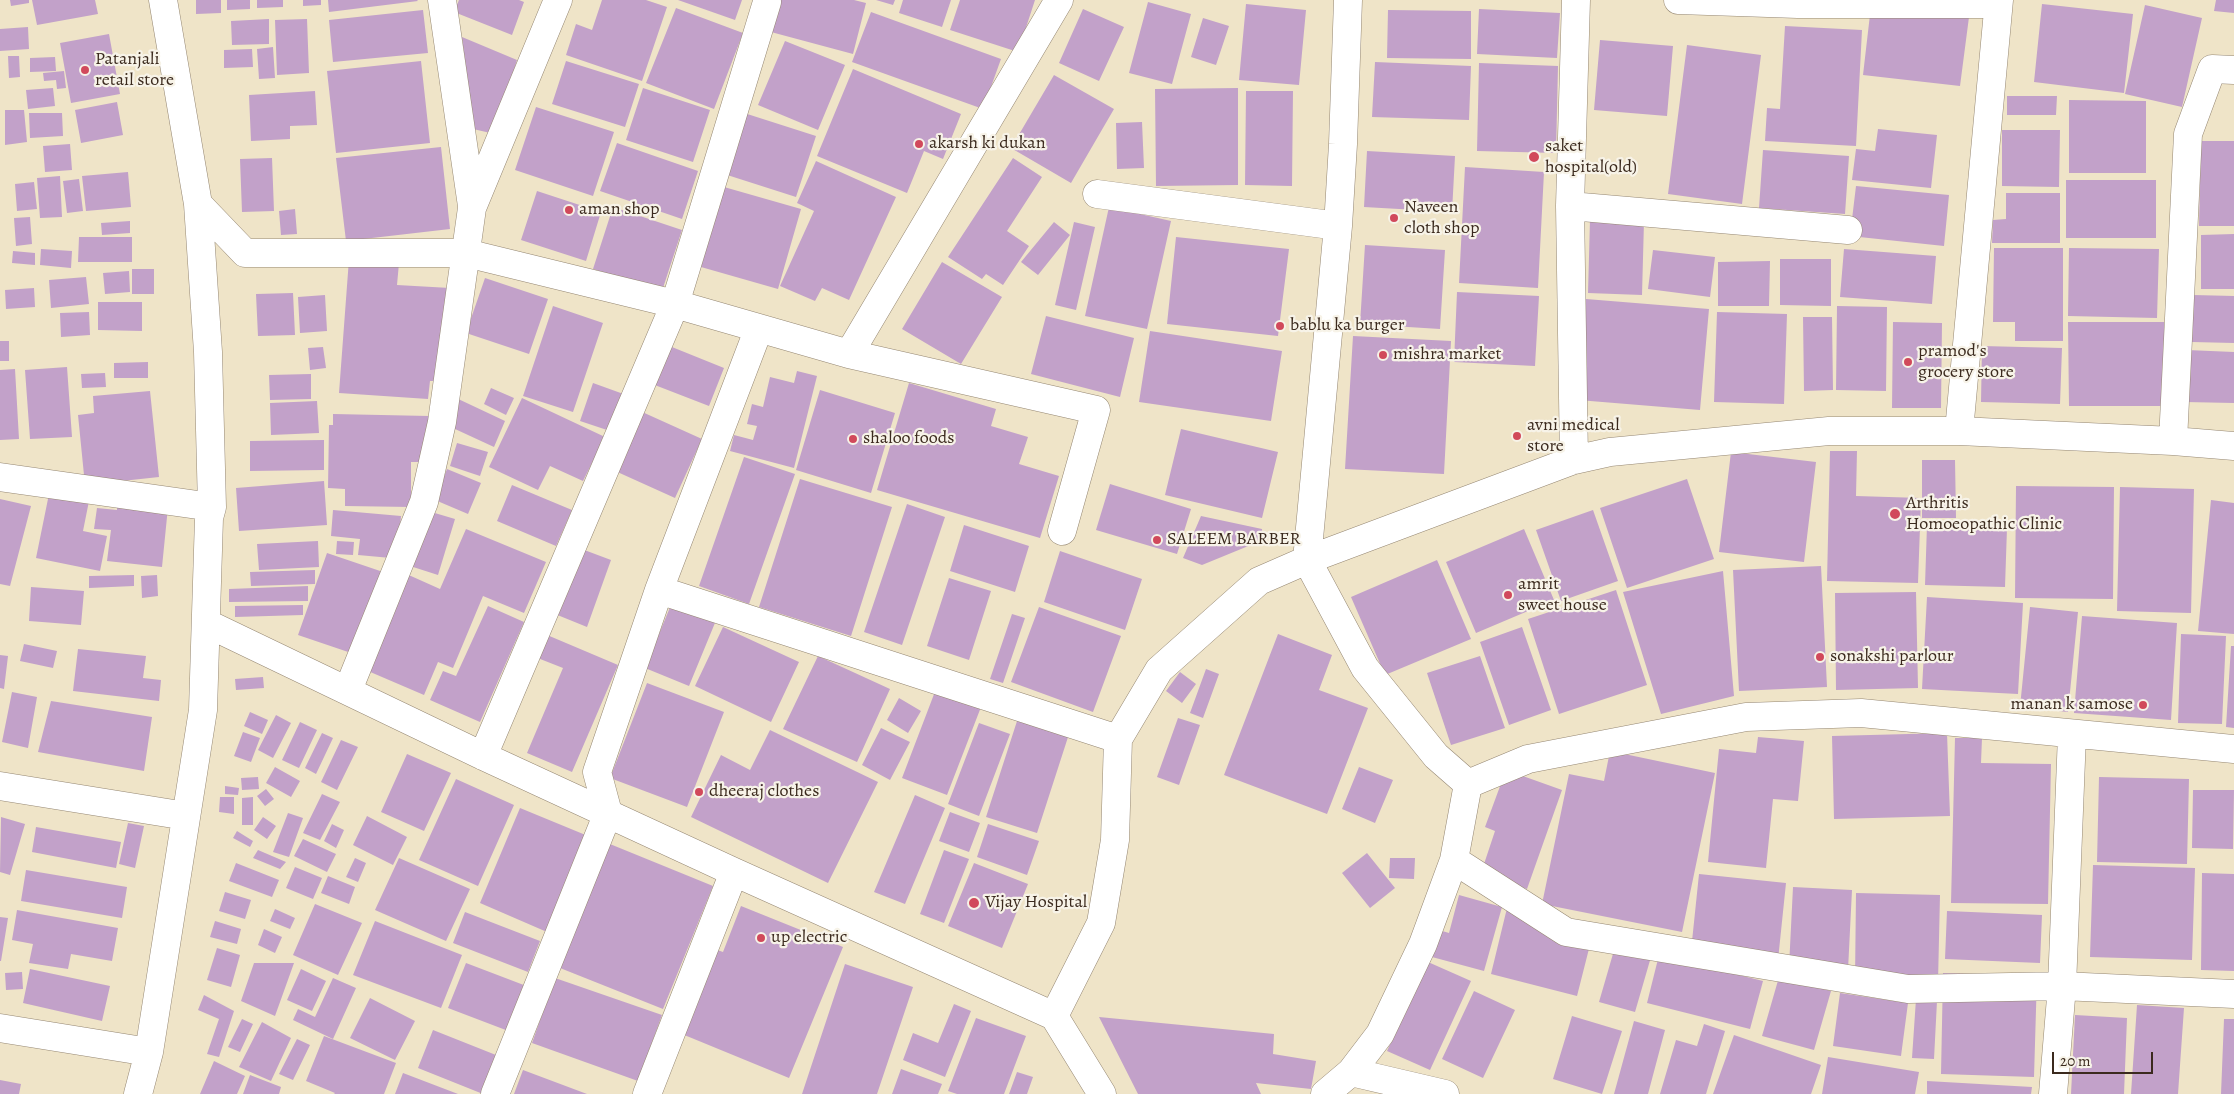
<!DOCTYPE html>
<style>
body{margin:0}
#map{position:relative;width:2234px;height:1094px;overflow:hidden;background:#efe4c8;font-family:Alegreya,serif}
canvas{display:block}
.scale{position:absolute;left:2052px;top:1052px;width:101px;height:22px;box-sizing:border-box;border:2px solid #3b2a1e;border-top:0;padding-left:6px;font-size:15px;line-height:18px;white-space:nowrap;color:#3b2a1e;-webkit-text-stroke:4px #f7f3e8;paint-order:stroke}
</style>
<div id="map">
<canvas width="2234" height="1094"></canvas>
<div class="scale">20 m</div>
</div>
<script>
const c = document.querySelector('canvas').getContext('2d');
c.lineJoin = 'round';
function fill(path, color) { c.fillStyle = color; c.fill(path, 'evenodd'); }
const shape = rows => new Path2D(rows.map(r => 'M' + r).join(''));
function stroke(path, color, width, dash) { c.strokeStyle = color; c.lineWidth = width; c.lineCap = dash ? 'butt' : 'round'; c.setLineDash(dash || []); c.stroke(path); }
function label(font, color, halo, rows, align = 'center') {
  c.font = font + ' Alegreya,serif'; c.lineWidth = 4.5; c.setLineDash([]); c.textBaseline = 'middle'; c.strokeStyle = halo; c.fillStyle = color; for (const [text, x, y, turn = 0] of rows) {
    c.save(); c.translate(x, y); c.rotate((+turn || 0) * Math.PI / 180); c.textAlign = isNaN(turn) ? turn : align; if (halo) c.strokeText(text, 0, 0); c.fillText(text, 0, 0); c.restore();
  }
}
fill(shape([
 [10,0,29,0,29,3,11,6],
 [32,0,95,0,98,14,37,25],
 [196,0,221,0,221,13,196,14],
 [227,0,250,0,250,9,227,10],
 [257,0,283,0,283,7,257,8],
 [303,0,321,0,321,5,303,6],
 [328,0,417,0,418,1,329,12],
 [459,0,519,0,524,2,512,35,454,12],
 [602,0,646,0,667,7,642,81,566,55,576,24,592,30],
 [678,0,742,0,735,20],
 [779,0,854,0,866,3,853,54,771,32],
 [876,0,895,0,893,5],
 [903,0,951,0,942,27,899,13],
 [960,0,1035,0,1018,52,950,30],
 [2216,0,2234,0,2234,13,2214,11],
 [1148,2,1191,14,1172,84,1129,73],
 [1246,4,1306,10,1299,85,1239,80],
 [2042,4,2133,14,2124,93,2034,82],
 [2145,5,2202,18,2182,107,2125,94],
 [1871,6,1969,17,1960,86,1863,75],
 [676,8,743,33,714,109,646,83],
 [1083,9,1124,27,1099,81,1059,63],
 [1479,9,1560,13,1557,58,1477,54],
 [423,10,428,53,333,62,329,20],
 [1388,10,1471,11,1471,59,1387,58],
 [871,12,1001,59,983,109,852,62],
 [1203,18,1229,26,1216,65,1191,57],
 [269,19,269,44,232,45,231,21],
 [307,19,309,73,277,75,275,20],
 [1785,26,1862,30,1856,146,1765,141,1767,108,1780,109],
 [28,27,29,49,0,51,0,29],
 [109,34,120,94,71,103,60,43],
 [462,37,517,60,495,134,473,129],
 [1600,40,1673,46,1667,116,1594,110],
 [785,41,845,65,818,130,758,105],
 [1687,45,1761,55,1742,204,1668,194],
 [273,47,275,78,259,79,257,49],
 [252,49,253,67,224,68,224,50],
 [8,56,19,56,20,77,9,78],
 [55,57,56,71,30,72,30,58],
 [421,61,430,143,336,153,327,71],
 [566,61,639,84,625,127,552,104],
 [1375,62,1471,66,1469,120,1372,117],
 [1479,63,1558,66,1556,153,1477,151],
 [853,69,961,114,943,159,924,151,907,193,817,156],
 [64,71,66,88,57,89,56,80,44,81,43,73],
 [1054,75,1114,109,1071,183,1011,148],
 [53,88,55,106,28,109,26,90],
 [643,88,710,110,693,162,626,140],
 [1238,88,1238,185,1156,186,1155,89],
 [315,91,317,125,290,126,290,139,251,141,249,95],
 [1246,91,1293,91,1292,186,1245,185],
 [2007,96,2057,96,2056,115,2007,115],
 [2069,100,2146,101,2146,173,2069,173],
 [117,102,123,135,81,143,75,110],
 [536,107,614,132,593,196,515,170],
 [5,110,24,110,27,142,5,145],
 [741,112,816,136,796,197,721,173],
 [29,113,62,113,63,136,30,138],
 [1142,122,1144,168,1117,169,1116,123],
 [1878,129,1937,135,1931,188,1852,180,1856,149,1875,151],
 [2002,130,2060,130,2059,187,2002,186],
 [2201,141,2234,141,2234,226,2199,226],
 [617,143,698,171,682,219,600,191],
 [70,144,72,170,45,172,43,146],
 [441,147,450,229,346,241,336,158],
 [1763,150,1849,156,1845,214,1759,208],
 [1367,151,1455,156,1452,212,1364,207],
 [272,158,274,211,242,212,240,159],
 [1013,158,1042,177,1007,231,1029,246,1003,285,986,274,982,279,948,257],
 [816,161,896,197,849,300,822,288,815,301,780,286,814,211,797,203],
 [1465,167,1544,172,1538,288,1459,283],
 [128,172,131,207,86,211,82,176],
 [60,176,62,217,40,218,37,178],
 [79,179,83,211,67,213,63,181],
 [2066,180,2156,180,2156,238,2066,238],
 [34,182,37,209,17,211,15,184],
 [1856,186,1949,195,1944,246,1850,236],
 [724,187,801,209,778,289,701,267],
 [537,191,601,212,586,261,521,240],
 [2006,193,2060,193,2060,243,1992,243,1993,220,2006,219],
 [613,207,682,230,662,291,593,269],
 [1109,207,1171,221,1147,329,1085,316],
 [295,209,297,234,281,235,279,211],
 [30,217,32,244,16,246,14,218],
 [1590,220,1644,221,1642,295,1588,293],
 [130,221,130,233,102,235,101,223],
 [1054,222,1070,235,1038,275,1021,262],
 [1074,222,1095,227,1076,310,1055,305],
 [2234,234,2234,289,2201,289,2201,235],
 [79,237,132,237,132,262,78,262],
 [1176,237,1289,249,1278,336,1167,324],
 [1365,245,1445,250,1440,329,1360,324],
 [1994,248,2063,248,2063,341,2015,341,2015,322,1993,322],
 [2069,248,2159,249,2157,318,2068,316],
 [41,249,72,251,71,268,40,265],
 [1844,249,1936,256,1932,304,1840,297],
 [1653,250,1715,257,1710,297,1648,289],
 [13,251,35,253,35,265,12,263],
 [349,259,399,263,397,285,450,288,444,381,430,381,428,399,339,393],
 [1780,259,1831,259,1831,306,1780,305],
 [1770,261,1769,306,1718,306,1718,262],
 [942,262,1002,297,961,364,902,329],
 [132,269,154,269,154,294,132,294],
 [129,271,130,292,105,294,103,273],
 [86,277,89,304,51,308,49,280],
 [485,278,548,299,529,354,466,333],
 [34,288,35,307,6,309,5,290],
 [1457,292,1539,296,1535,366,1454,362],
 [293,293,295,335,258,336,256,294],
 [325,295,327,331,300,333,298,297],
 [2193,295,2234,296,2234,343,2192,342],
 [1586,299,1709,309,1700,410,1578,400],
 [98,302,142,302,142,331,98,330],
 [553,306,603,323,573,412,523,396],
 [1837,306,1887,307,1886,391,1836,390],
 [89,312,90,335,61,337,60,313],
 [1717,312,1787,314,1784,404,1714,402],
 [1046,316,1134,338,1120,397,1031,374],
 [1803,317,1832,317,1833,390,1804,391],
 [1893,322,1942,323,1941,408,1892,408],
 [2068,322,2164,322,2164,406,2069,406],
 [1150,331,1282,351,1271,421,1139,402],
 [1353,336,1451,341,1444,474,1345,469],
 [0,341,9,341,9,361,0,361],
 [662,343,724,368,709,406,647,382],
 [1982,346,2062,348,2060,404,1981,402],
 [323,347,326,368,310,370,308,348],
 [2187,350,2234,352,2234,403,2185,402],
 [148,362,148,378,114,378,114,363],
 [67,367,72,437,30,439,25,370],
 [15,369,19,439,0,440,0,370],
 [797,371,817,376,794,468,730,451,734,435,753,440,757,426,747,424,752,404,763,407,770,377,794,383],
 [105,373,106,387,82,388,81,374],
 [311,374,311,399,270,400,269,375],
 [593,383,629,396,616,433,580,421],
 [909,383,996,409,991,426,1028,437,1019,464,1059,476,1040,538,877,490],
 [491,388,514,398,506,415,484,404],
 [820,390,895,413,871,493,796,470],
 [150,391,159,477,85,485,78,415,94,413,93,396],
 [454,397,505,421,494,447,442,423],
 [522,398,605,437,583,481,550,466,538,490,489,467],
 [317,401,319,433,271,435,270,403],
 [640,411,702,439,675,498,613,470],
 [333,414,429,416,428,462,411,462,411,507,345,506,345,489,328,488,329,425,333,425],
 [1181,429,1278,452,1262,518,1165,495],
 [324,440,324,470,250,471,250,441],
 [457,443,488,452,480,476,450,466],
 [1830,451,1857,451,1856,496,1921,498,1918,583,1827,581],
 [1731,452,1816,462,1804,562,1719,552],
 [744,457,795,474,749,604,699,586],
 [1922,460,1955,460,1956,518,1922,518],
 [447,469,481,483,468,514,435,500],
 [800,479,892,507,851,636,759,607],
 [1687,479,1714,559,1627,588,1600,508],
 [324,481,327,525,239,531,236,488],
 [1110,484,1191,509,1177,554,1096,530],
 [512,485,572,510,556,546,497,521],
 [2016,486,2114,487,2113,599,2015,598],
 [2120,487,2194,489,2191,613,2117,611],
 [49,494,89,501,83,531,107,536,100,571,36,558],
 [0,499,31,506,10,586,0,584],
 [2211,500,2234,503,2234,634,2198,631],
 [117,501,168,507,162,567,107,561,111,530,94,529,97,508,117,510],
 [907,504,945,517,902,645,864,632],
 [333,510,401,516,399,541,393,541,391,558,358,555,360,539,331,536],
 [1593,510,1618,581,1561,601,1536,530],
 [428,511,455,519,438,575,410,566],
 [1201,516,1262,529,1263,540,1202,565,1183,558],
 [964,525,1029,546,1015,592,950,571],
 [1927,525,2007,528,2005,587,1925,585],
 [466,529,546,562,524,613,483,596,453,668,438,662,424,695,361,668,402,572,440,589],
 [1524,529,1554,600,1476,633,1446,562],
 [318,541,319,567,259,570,257,544],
 [337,541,354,542,353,555,336,554],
 [579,548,611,560,587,627,555,614],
 [1060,551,1142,579,1125,630,1044,602],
 [327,553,389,574,360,656,298,635],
 [1437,560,1471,639,1385,675,1351,597],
 [1821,566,1827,687,1739,691,1733,570],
 [315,570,315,584,251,586,250,572],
 [1723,571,1734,696,1661,714,1623,592],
 [134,575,134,586,89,588,89,576],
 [157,575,158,596,142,598,141,576],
 [949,578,991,591,969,660,927,646],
 [308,586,308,601,229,602,229,589],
 [31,587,84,591,81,625,29,621],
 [1616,590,1647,685,1559,714,1528,619],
 [1916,592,1918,688,1836,690,1835,593],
 [1927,597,2023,603,2018,694,1922,689],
 [673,600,717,618,689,686,645,668],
 [303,605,303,615,235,617,235,606],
 [488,606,524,622,480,722,430,700,443,671,456,676],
 [1039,607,1121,636,1093,712,1011,682],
 [2030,607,2078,612,2068,712,2020,707],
 [1012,614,1025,618,1003,683,990,679],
 [2082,616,2177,623,2171,720,2074,713],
 [723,627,799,662,771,722,695,686],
 [1522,627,1551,710,1509,725,1480,642],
 [540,632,618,665,572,772,527,753,563,668,530,655],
 [1278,634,1332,655,1319,690,1368,708,1327,814,1224,775],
 [2181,634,2226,636,2222,724,2178,723],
 [24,644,57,651,53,668,20,661],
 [2231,646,2234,646,2234,728,2226,727],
 [78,649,146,656,143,678,161,680,159,701,73,691],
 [0,655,8,656,4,689,0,688],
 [818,656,890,689,857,762,783,729],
 [1480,656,1505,728,1451,745,1427,673],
 [1206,669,1219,674,1203,718,1190,713],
 [1180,672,1196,684,1182,703,1166,691],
 [263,677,264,688,236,690,235,679],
 [647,683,724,712,687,807,610,778],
 [936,689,981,707,947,795,902,778],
 [12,692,37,697,28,748,2,742],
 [899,698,921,711,908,733,887,720],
 [51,701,152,717,144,771,38,752],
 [250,712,268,720,262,734,244,726],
 [276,715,291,723,273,758,258,750],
 [1018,718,1069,734,1037,833,986,817],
 [1178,718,1200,725,1179,785,1157,777],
 [300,722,317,730,299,768,282,760],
 [979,723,1010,734,979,816,948,804],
 [881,728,910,742,890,780,862,765],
 [770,730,878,782,828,883,691,817,721,755,750,770],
 [243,732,260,738,251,762,234,756],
 [322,733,333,738,316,774,305,768],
 [1947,733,1950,816,1834,819,1832,736],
 [1758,737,1804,741,1798,801,1773,799,1766,868,1708,862,1719,749,1756,753],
 [1955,738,1982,738,1981,763,2051,764,2048,904,1951,903],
 [341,740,358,747,337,790,321,782],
 [1610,751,1715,773,1682,932,1542,904,1569,774,1604,781],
 [407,754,451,773,424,831,381,812],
 [275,767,300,781,291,797,266,783],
 [1359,767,1393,780,1375,823,1342,809],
 [1506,770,1562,790,1527,889,1481,873,1495,831,1485,827],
 [258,777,259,789,242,790,241,778],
 [2099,777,2189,779,2187,864,2097,862],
 [456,779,514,805,478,886,419,860],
 [225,786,239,788,238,795,225,794],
 [266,789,274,799,265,806,257,796],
 [2193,790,2234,790,2233,849,2192,848],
 [322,794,340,802,320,840,303,833],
 [915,795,945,808,905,904,874,892],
 [220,797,234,797,234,814,219,812],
 [253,797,253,825,242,825,242,798],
 [520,808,588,836,547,932,480,903],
 [950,812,980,823,969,852,939,841],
 [288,813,303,818,289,857,273,852],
 [367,816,407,837,393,865,353,845],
 [1,817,25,824,10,875,0,872],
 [263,817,276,826,267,839,254,830],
 [128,823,144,826,135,868,119,864],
 [332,824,344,830,336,848,324,841],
 [988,824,1039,841,1027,875,977,857],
 [36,827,121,842,116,868,32,852],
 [237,831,253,841,250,847,233,838],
 [303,839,336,854,327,872,294,856],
 [605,842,713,886,663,1009,555,966],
 [258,850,286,862,280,869,253,858],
 [944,850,969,859,944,923,920,914],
 [1367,853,1395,888,1370,908,1342,873],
 [355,858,366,863,358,882,346,877],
 [399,858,470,889,446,941,375,910],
 [1390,858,1415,858,1414,879,1389,878],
 [236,863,279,880,272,897,229,881],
 [974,863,1028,884,1002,948,948,926],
 [2093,865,2195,868,2192,960,2090,957],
 [295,867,322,878,313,899,286,888],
 [26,870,127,887,122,918,21,901],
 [2202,873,2234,874,2234,971,2201,970],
 [1699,874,1786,883,1778,960,1691,951],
 [328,876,355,887,349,904,321,893],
 [1793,887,1852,890,1848,970,1789,967],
 [225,892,251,900,245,919,219,911],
 [1856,893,1940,895,1938,982,1855,980],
 [1459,895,1502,907,1484,971,1432,957,1439,930,1449,933],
 [315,904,362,923,338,975,293,955],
 [1508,904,1595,925,1577,996,1491,974],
 [741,906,843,947,789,1078,677,1032,712,948,723,952],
 [275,909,295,918,290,929,270,921],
 [17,910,118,928,112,961,71,954,68,969,29,963,33,944,12,940],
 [1947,911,2042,915,2040,963,1945,959],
 [465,912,540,941,528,972,453,943],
 [0,917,8,918,1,961,0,961],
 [215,921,241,929,237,944,210,937],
 [375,921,462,955,441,1008,353,975],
 [264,929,282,937,275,953,258,945],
 [1617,940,1653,950,1635,1012,1599,1002],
 [217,948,240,955,231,987,207,980],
 [1659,955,1763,981,1750,1029,1647,1003],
 [1428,962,1471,981,1430,1070,1387,1051],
 [254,963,294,963,275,1016,241,1001],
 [466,963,529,987,511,1032,448,1008],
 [845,964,913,987,877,1094,802,1094],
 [30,969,110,986,102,1021,23,1003],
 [301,969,326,981,312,1011,287,1000],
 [22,972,23,989,6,990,5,973],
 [1943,973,2037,976,2034,1077,1941,1074],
 [1779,977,1831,991,1814,1050,1762,1036],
 [333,978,356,988,333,1039,293,1020,298,1009,315,1017],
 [555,978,662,1015,638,1081,532,1043],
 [1474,991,1515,1010,1483,1078,1442,1059],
 [1840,993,1908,1003,1901,1056,1833,1046],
 [204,995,234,1011,219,1057,207,1054,219,1019,198,1010],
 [370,998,415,1021,395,1060,350,1038],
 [1916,999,1937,1001,1934,1059,1912,1058],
 [954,1004,971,1011,945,1077,903,1060,913,1033,938,1043],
 [2137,1005,2184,1008,2178,1094,2131,1094],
 [2075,1015,2127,1018,2124,1094,2071,1094],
 [1572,1016,1622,1031,1602,1094,1553,1079],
 [1099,1017,1274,1034,1273,1054,1316,1061,1311,1089,1256,1083,1261,1094,1138,1094],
 [976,1018,1026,1036,1004,1094,957,1094,948,1091],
 [242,1019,253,1024,240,1052,228,1047],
 [2224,1019,2234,1019,2234,1094,2221,1094],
 [1634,1021,1665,1030,1648,1094,1614,1094],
 [262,1022,291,1038,271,1081,239,1067],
 [1704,1024,1725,1031,1706,1094,1660,1094,1676,1040,1697,1046],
 [433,1030,501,1057,483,1094,418,1068],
 [1734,1035,1821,1065,1811,1094,1713,1094],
 [324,1036,396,1063,384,1094,334,1094,335,1093,306,1081],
 [297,1039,310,1045,293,1080,279,1074],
 [1828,1057,1919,1072,1915,1094,1822,1094],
 [214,1061,245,1076,237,1094,200,1094],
 [901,1069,942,1084,938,1094,892,1094],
 [523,1070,587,1094,514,1094],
 [1017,1072,1033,1077,1027,1094,1009,1094],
 [403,1073,458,1094,395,1094],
 [250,1075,281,1087,279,1094,243,1094],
 [0,1080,21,1084,19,1094,0,1094],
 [1927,1081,2032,1087,2031,1094,1927,1094]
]), '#c2a1c9');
const minor = shape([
 [442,0,472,206],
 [1678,0,1798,4,1998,4],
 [1097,194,1338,226],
 [198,204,245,253,466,253,675,304,849,354,1096,410,1062,531],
 [1570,206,1848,230],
 [849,354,1059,0],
 [1959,431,1999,0],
 [2173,441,2188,134,2212,69,2234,70],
 [1574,460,1570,206,1576,0],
 [0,477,212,507],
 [659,590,1118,739],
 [206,623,483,756,734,872,1054,1016],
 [348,690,424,502,442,422,472,208,558,0],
 [483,756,675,304,767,2],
 [1468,784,1528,759,1746,717,1861,713,2234,749],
 [0,786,186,816],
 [1454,860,1566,932,1908,989,2062,986,2234,994],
 [0,1028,149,1052],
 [1351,1072,1445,1094],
 [138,1094,149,1052,203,710,209,518,212,507,208,352,198,204,163,0],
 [495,1094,608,813,597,772,659,590,759,328],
 [647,1094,734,872],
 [1102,1094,1054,1016,1101,923,1115,840,1118,739,1159,670,1259,581,1307,560,1574,460,1610,452,1829,431,1959,431,2173,441,2234,446],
 [1325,1094,1351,1072,1380,1034,1423,944,1454,860,1468,784,1436,756,1365,668,1307,560,1338,226,1343,144,1348,0],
 [2053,1094,2062,986,2072,735]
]);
stroke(minor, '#958773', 29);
stroke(minor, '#fff', 28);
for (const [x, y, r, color] of [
 [85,70,5,"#d1495b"],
 [919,144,5,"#d1495b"],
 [1534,157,6,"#d1495b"],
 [569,210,5,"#d1495b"],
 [1394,218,5,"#d1495b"],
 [1280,326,5,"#d1495b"],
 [1383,355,5,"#d1495b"],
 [1908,362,5,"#d1495b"],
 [1517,436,5,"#d1495b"],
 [853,439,5,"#d1495b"],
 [1895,514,6,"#d1495b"],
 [1157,540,5,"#d1495b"],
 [1508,595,5,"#d1495b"],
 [1820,657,5,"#d1495b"],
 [2143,705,5,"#d1495b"],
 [699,792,5,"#d1495b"],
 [974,903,6,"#d1495b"],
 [761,938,5,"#d1495b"]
]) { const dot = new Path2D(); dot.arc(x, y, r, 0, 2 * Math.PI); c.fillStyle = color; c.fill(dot); stroke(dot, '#f7f3e8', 2); }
label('18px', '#3b2a1e', '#f7f3e8', [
 ["Patanjali",95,60],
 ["retail store",95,81],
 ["akarsh ki dukan",929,144],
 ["saket",1545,147],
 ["hospital(old)",1545,168],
 ["Naveen",1404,208],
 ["cloth shop",1404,229],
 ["aman shop",579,210],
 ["bablu ka burger",1290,326],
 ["pramod's",1918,352],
 ["grocery store",1918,373],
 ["mishra market",1393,355],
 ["avni medical",1527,426],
 ["store",1527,447],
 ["shaloo foods",863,439],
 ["Arthritis",1906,504],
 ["Homoeopathic Clinic",1906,525],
 ["SALEEM BARBER",1167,540],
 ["amrit",1518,585],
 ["sweet house",1518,606],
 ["sonakshi parlour",1830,657],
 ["manan k samose",2133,705,"right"],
 ["dheeraj clothes",709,792],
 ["Vijay Hospital",985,903],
 ["up electric",771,938]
], 'left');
</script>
